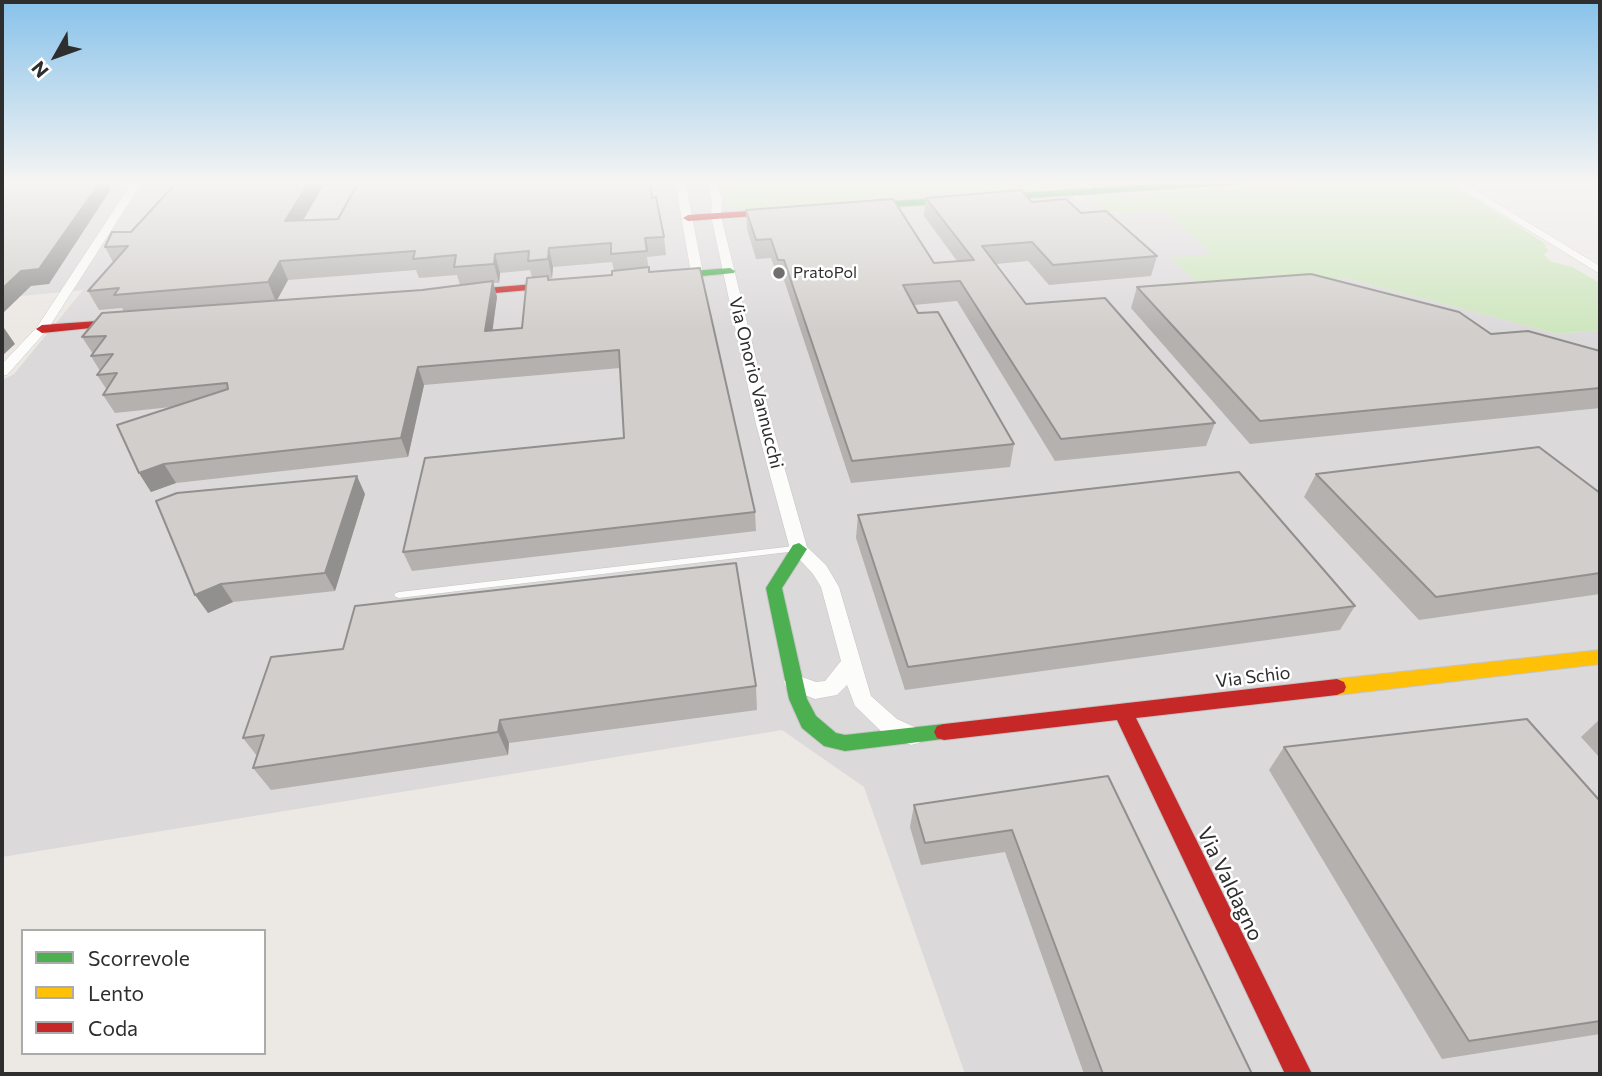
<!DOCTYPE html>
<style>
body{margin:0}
#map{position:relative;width:1602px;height:1076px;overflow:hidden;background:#ece8e4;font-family:Commissioner,sans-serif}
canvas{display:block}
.frame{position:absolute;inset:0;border:4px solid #2e2e2e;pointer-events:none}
.legend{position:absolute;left:21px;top:929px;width:245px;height:126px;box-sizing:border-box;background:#fff;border:2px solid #ababab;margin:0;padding:9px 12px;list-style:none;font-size:21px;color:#2e2e2e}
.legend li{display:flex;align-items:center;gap:14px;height:35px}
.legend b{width:35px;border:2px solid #ababab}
.north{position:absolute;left:21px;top:21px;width:70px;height:70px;-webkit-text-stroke:5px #fff;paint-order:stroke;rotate:230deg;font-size:19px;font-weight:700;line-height:28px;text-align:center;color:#2e2e2e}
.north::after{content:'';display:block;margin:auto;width:24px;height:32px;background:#2e2e2e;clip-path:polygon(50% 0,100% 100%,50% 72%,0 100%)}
</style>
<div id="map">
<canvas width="1602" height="1076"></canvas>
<div class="frame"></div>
<ul class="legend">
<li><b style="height:9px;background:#4caf50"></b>Scorrevole</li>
<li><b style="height:9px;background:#ffc107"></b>Lento</li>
<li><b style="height:9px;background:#c62828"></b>Coda</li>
</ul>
<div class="north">N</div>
</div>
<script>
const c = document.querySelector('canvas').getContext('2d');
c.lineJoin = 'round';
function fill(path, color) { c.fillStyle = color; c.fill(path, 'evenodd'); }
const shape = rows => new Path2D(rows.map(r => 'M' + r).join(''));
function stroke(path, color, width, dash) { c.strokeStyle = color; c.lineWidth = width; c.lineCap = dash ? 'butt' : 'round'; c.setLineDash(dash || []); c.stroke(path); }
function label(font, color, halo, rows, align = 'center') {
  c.font = font + ' Commissioner,sans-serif'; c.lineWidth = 5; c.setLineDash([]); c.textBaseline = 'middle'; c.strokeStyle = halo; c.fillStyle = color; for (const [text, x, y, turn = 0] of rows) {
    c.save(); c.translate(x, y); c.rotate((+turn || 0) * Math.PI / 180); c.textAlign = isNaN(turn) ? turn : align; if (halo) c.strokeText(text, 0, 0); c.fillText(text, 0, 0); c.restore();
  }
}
fill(shape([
 [2,181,1310,181,1072,197,1075,200,1093,199,1109,214,1163,210,1214,255,1172,258,1205,290,1346,278,1558,334,1600,330,1600,1074,965,1074,864,787,782,730,2,857,2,380,14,374,83,290,2,298]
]), '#dcd9db');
fill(shape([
 [720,181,1073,181,1073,182,1067,188,1055,190,743,210,728,206],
 [1310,181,1444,181,1452,184,1544,243,1548,251,1544,255,1552,262,1572,267,1600,283,1600,330,1558,334,1346,278,1205,290,1171,258,1213,254,1163,210,1108,214,1093,199,1072,198]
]), '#cee6be');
const lane = shape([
 [794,546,798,549,797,551,399,598,396,597,394,595,396,593,399,592,794,546]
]);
const street = shape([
 [133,181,143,181,48,329,7,375,2,376,2,364,37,327,133,181],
 [675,181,685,181,703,273,701,275,691,273,675,181],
 [707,181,717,181,722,200,721,216,772,424,807,547,826,565,839,587,871,696,897,719,919,729,922,736,919,743,911,745,881,731,855,706,847,685,837,695,815,699,787,688,784,682,787,676,794,674,816,682,825,681,841,661,821,587,813,574,790,549,756,424,711,216,712,200,707,181],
 [1074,181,1085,181,1095,190,1086,192,1074,181],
 [1449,181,1460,181,1600,266,1600,274,1449,181]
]);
const fast = shape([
 [1206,181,1247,181,1243,184,863,209,858,206,863,203,1206,181],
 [730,268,735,271,734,273,668,279,663,276,668,273,730,268],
 [799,543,807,549,782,588,807,699,816,716,836,733,845,735,944,724,951,726,954,732,951,738,845,751,824,746,802,728,789,699,766,588,793,545,799,543]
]);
const slow = shape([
 [1600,650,1600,664,1337,695,1330,692,1328,687,1330,682,1337,679,1600,650]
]);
const jam = shape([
 [778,209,781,210,781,214,688,221,683,218,688,215,778,209],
 [558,282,563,285,562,287,462,296,457,293,462,290,558,282],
 [126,319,130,320,130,324,42,333,36,329,42,325,126,319],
 [1337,679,1344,682,1346,687,1344,692,1337,695,1136,718,1312,1074,1285,1074,1117,720,944,740,937,738,934,732,937,726,944,724,1337,679]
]);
stroke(lane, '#c5c4c5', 1);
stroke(street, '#c5c4c5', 1);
stroke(fast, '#c5c4c5', 2);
stroke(slow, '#c5c4c5', 2);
stroke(jam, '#c5c4c5', 2);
fill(lane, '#fcfcfb');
fill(street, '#fcfcfb');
fill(fast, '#4caf50');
fill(slow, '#ffc107');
fill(jam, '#c62828');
fill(shape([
 [178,181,326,181,303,220,338,219,652,198,664,237,666,255,647,257,649,272,755,512,756,531,412,571,403,552,624,438,620,368,424,385,408,457,176,483,151,492,139,473,171,407,115,413,103,395,107,390,97,375,100,371,91,356,93,354,82,337,124,312,122,308,99,310,88,291,113,262,105,247,131,232],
 [612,262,614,270,612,275,549,280,549,279,552,278,553,267],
 [416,270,419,278,457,275,460,285,422,290,277,300,288,280],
 [530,270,532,277,522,328,492,330,497,297,493,283,499,283,500,273],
 [926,198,1032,202,1081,213,1157,256,1151,276,1049,285,1028,261,996,264,1026,304,1215,423,1206,446,1055,461,957,301,914,305,918,313,1014,444,1010,467,851,483,784,280,779,280,771,258,756,259,747,229,746,210,934,263,957,261,924,216],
 [1137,287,1491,334,1600,351,1600,408,1250,444,1131,308],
 [1316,474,1600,493,1600,594,1419,620,1304,497],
 [365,494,335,591,233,602,208,613,156,501],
 [858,515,1355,606,1340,630,905,690,856,538],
 [271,657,756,686,757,710,509,743,508,755,271,790,253,768,257,756,243,738],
 [1600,719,1600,758,1581,737],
 [1284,747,1600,801,1600,1034,1442,1059,1269,770],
 [1108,776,1252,1074,1084,1074,1005,852,921,865,910,827,914,805]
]), '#b4b1af');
fill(shape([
 [101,181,107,181,111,189,49,284,31,286,2,314,2,289],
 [310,181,326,181,292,239,285,221],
 [549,248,553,267,552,278,548,259],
 [495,254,500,273,499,283,494,264],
 [280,261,288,280,276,302,268,282],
 [493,281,497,297,490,349,485,331],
 [4,328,15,344,2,356,2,330],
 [418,367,424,385,408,457,401,438],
 [164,464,176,483,151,492,139,473],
 [357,476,365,494,335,591,325,573],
 [221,584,233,602,208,613,195,595],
 [500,720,509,743,508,755,498,732]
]), '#92908e');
const building = shape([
 [2,181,101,181,39,269,21,271,2,289,2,181],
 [178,181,310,181,285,221,338,219,359,181,650,181,652,198,656,197,664,237,645,238,647,251,611,254,611,243,549,248,548,259,528,261,529,251,495,254,494,264,454,267,456,255,413,259,415,251,280,261,268,282,114,295,119,288,88,291,128,246,105,247,112,232,131,232,178,181],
 [1021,190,1032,202,1066,199,1081,213,1106,211,1157,256,1053,265,1032,242,982,246,1026,304,1105,298,1215,423,1061,439,960,281,903,285,918,313,938,312,1014,444,852,461,784,260,778,260,771,239,756,240,746,210,893,199,934,263,974,260,926,198,1021,190],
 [649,267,649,272,700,268,755,512,403,552,425,458,624,438,619,350,418,367,401,438,164,464,139,473,117,425,228,389,227,383,103,395,117,373,97,375,113,354,91,356,106,336,82,337,102,313,422,290,493,281,485,331,522,328,527,278,548,276,548,280,612,275,612,271,649,267],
 [1311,274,1459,312,1491,334,1528,331,1600,351,1600,388,1260,421,1137,287,1311,274],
 [1539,447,1600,493,1600,573,1436,597,1316,474,1539,447],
 [1239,472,1355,606,908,667,858,515,1239,472],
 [357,476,325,573,221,584,195,595,156,501,177,493,357,476],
 [736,563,756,686,500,720,498,732,253,768,264,735,243,738,271,657,343,649,355,606,736,563],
 [1527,719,1600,801,1600,1021,1469,1041,1284,747,1527,719],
 [1108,776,1252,1074,1103,1074,1012,830,925,843,914,805,1108,776]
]);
fill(building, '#d1cecb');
stroke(building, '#92908e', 2);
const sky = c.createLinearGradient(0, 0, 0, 331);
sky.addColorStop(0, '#88c2ea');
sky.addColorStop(0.55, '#f6f5f3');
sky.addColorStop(1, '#f6f5f300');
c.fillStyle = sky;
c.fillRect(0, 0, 1602, 331);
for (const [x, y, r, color] of [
 [779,273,7,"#706f6e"]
]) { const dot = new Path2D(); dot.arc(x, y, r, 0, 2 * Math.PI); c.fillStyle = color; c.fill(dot); stroke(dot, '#fff', 2.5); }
label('16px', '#2e2e2e', '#fff', [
 ["PratoPol",793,273]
], 'left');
label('18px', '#2e2e2e', '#fff', [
 ["Via Onorio Vannucchi",756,383,76],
 ["Via Schio",1253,677,-7]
]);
label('21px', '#2e2e2e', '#fff', [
 ["Via Valdagno",1230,884,64]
]);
</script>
